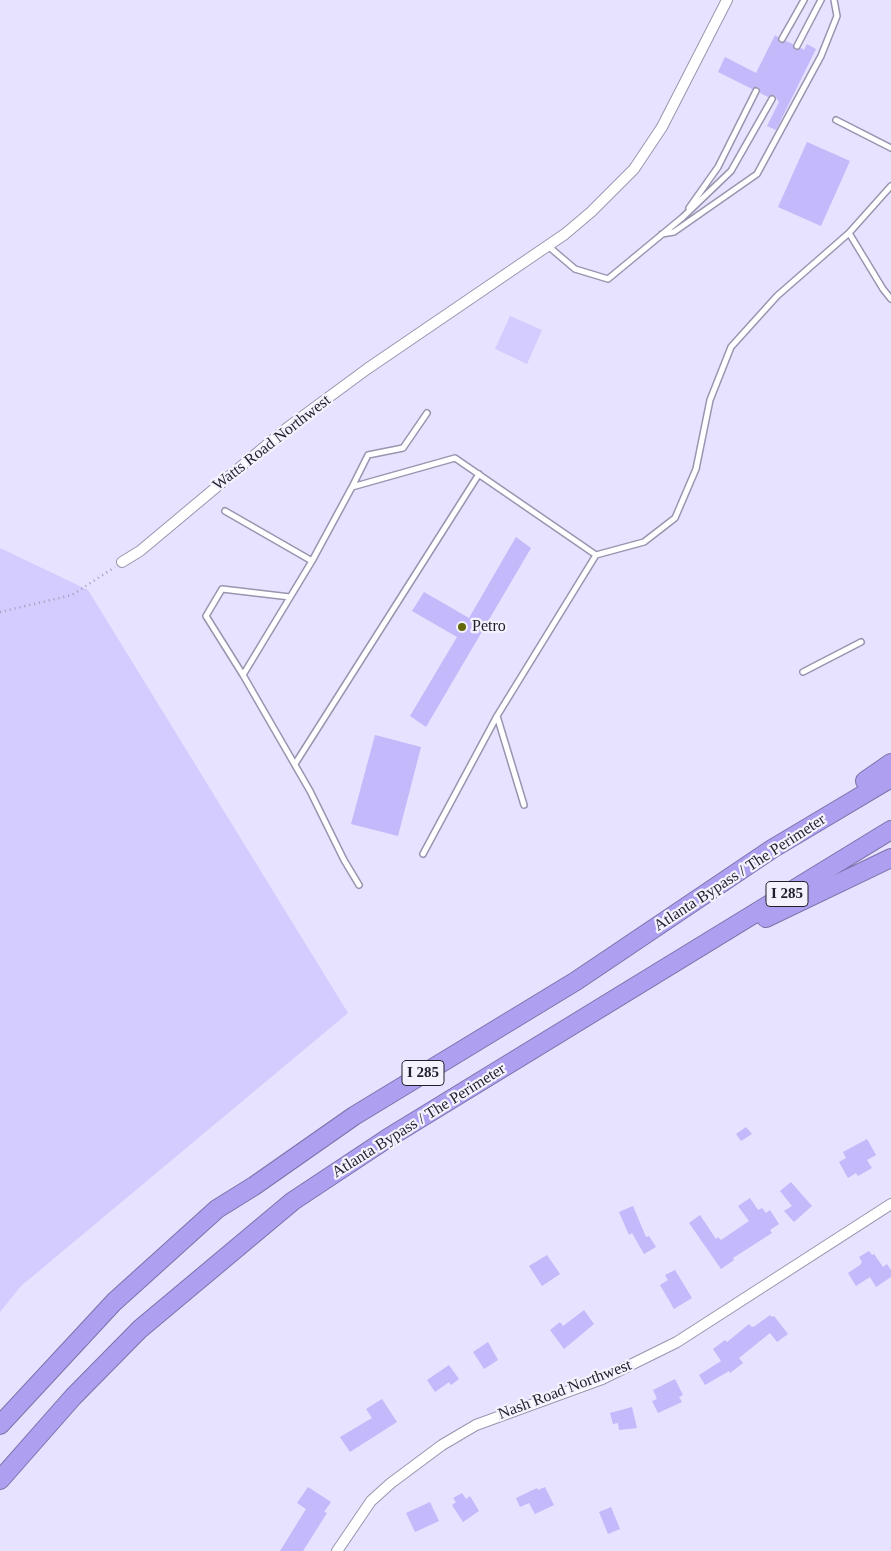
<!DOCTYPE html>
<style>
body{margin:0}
canvas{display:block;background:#e6e2ff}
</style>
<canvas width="891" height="1551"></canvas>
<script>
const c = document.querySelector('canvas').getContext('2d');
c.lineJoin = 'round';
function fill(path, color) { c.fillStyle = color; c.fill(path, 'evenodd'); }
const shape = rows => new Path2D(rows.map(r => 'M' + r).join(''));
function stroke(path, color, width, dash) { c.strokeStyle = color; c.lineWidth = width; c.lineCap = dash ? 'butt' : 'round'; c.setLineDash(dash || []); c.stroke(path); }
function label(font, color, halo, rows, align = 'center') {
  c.font = font + ' Georgia,serif'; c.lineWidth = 4.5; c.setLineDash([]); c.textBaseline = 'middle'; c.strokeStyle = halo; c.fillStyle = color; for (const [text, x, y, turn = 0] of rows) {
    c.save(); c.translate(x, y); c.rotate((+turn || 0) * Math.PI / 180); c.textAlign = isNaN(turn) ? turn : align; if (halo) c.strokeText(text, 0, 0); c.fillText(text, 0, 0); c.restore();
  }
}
fill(shape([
 [510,316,542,330,527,364,495,349],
 [0,548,88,590,348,1013,21,1286,0,1312]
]), '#d4ccfe');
fill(shape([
 [775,35,778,37,780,43,786,41,793,44,795,50,801,48,804,50,807,44,816,49,776,130,767,126,779,102,775,96,771,95,768,97,760,93,758,87,752,89,718,72,725,57,756,73],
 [807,142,850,161,821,226,778,207],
 [516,537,531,548,426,727,410,716,457,637,412,611,424,592,469,618],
 [375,735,421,747,398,836,351,824],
 [746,1127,752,1134,741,1141,736,1134],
 [867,1139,876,1155,867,1160,872,1168,858,1176,856,1173,848,1178,839,1162,846,1158,843,1152],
 [791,1182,812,1206,794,1222,784,1211,792,1206,780,1191],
 [750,1198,758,1210,762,1208,766,1213,770,1210,779,1224,770,1230,772,1233,733,1258,734,1260,721,1269,689,1223,700,1215,716,1239,718,1237,721,1240,749,1221,738,1206],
 [633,1206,646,1237,649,1236,656,1247,644,1254,632,1233,629,1235,619,1212],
 [869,1251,872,1255,874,1254,883,1267,887,1264,891,1270,891,1277,876,1287,870,1277,856,1286,848,1273,860,1265,862,1262,859,1257],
 [547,1255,560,1274,542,1286,529,1266],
 [675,1270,692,1298,674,1309,660,1285,668,1280,665,1275],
 [584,1310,594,1324,564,1349,550,1330,560,1322,563,1326],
 [770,1315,772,1317,774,1316,788,1334,777,1342,770,1333,739,1358,743,1363,730,1373,729,1371,705,1385,699,1375,721,1361,713,1349,725,1340,727,1342,749,1324,752,1327,755,1326],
 [488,1342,498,1360,484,1369,473,1352],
 [449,1365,459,1379,451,1385,449,1382,435,1392,427,1380],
 [675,1379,683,1395,679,1397,682,1402,658,1413,652,1401,657,1399,653,1390],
 [382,1399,397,1422,350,1452,340,1437,372,1418,366,1409],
 [632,1407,637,1428,619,1430,618,1423,613,1424,610,1413],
 [308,1487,331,1502,324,1512,327,1513,303,1551,280,1551,306,1509,297,1503],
 [545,1487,554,1505,535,1514,529,1503,520,1507,516,1498,537,1488,538,1490],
 [462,1493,466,1499,470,1496,479,1511,463,1522,452,1505,456,1502,453,1498],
 [430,1502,439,1521,415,1532,406,1513],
 [611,1507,620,1529,608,1534,599,1512]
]), '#c4b9fa');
const service = shape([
 [782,39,804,0],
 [797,46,821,0],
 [836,120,891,148],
 [689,208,718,167,756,91],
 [849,233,883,289,891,299],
 [662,234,674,232,757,174,821,56,837,16,834,0],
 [548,246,575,269,608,279,683,217,731,171,772,99],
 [352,487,368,455,403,448,427,413],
 [225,511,312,561],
 [290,597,222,589,206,616,243,675,310,791,344,860,359,885],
 [803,672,861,642],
 [243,675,312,561,352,487,455,458,596,555],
 [497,716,524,805],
 [295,764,479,474],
 [423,854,497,716,596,555,644,542,675,518,696,469,710,400,731,347,777,296,849,233,891,186]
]);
const minor = shape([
 [122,562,140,551,287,428,367,369,565,234,591,212,634,169,662,127,727,0],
 [337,1551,371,1501,391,1483,442,1445,476,1425,602,1379,677,1342,891,1204]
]);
const motorway = shape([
 [865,781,891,763],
 [766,918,891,858],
 [0,1425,114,1302,217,1209,254,1186,354,1116,576,981,772,849,891,778],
 [0,1480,73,1397,140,1329,293,1201,388,1138,891,830]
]);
stroke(service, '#9995af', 8);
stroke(minor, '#9995af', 12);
stroke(motorway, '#7d72aa', 20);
stroke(shape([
 [0,612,72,595,115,567]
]), '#a09db3', 2.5, [1, 4]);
stroke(service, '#fff', 5);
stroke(minor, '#fff', 10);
stroke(motorway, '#ae9ff0', 18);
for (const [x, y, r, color] of [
 [462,627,5,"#656806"]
]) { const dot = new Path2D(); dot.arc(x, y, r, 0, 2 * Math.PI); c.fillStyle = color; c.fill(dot); stroke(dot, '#f3f2fe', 2); }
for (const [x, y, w] of [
 [787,894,42],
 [423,1073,42]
]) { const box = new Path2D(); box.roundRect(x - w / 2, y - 12.5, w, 25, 4); c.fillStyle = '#f3f2fe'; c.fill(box); stroke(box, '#211f29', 1); }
label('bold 15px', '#211f29', null, [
 ["I 285",787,894],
 ["I 285",423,1073]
]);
label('16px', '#211f29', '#f3f2fe', [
 ["Watts Road Northwest",272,443,-38],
 ["Atlanta Bypass / The Perimeter",740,873,-33],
 ["Atlanta Bypass / The Perimeter",419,1121,-32],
 ["Nash Road Northwest",565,1390,-21]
]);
label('16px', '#211f29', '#f3f2fe', [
 ["Petro",472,627]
], 'left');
</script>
